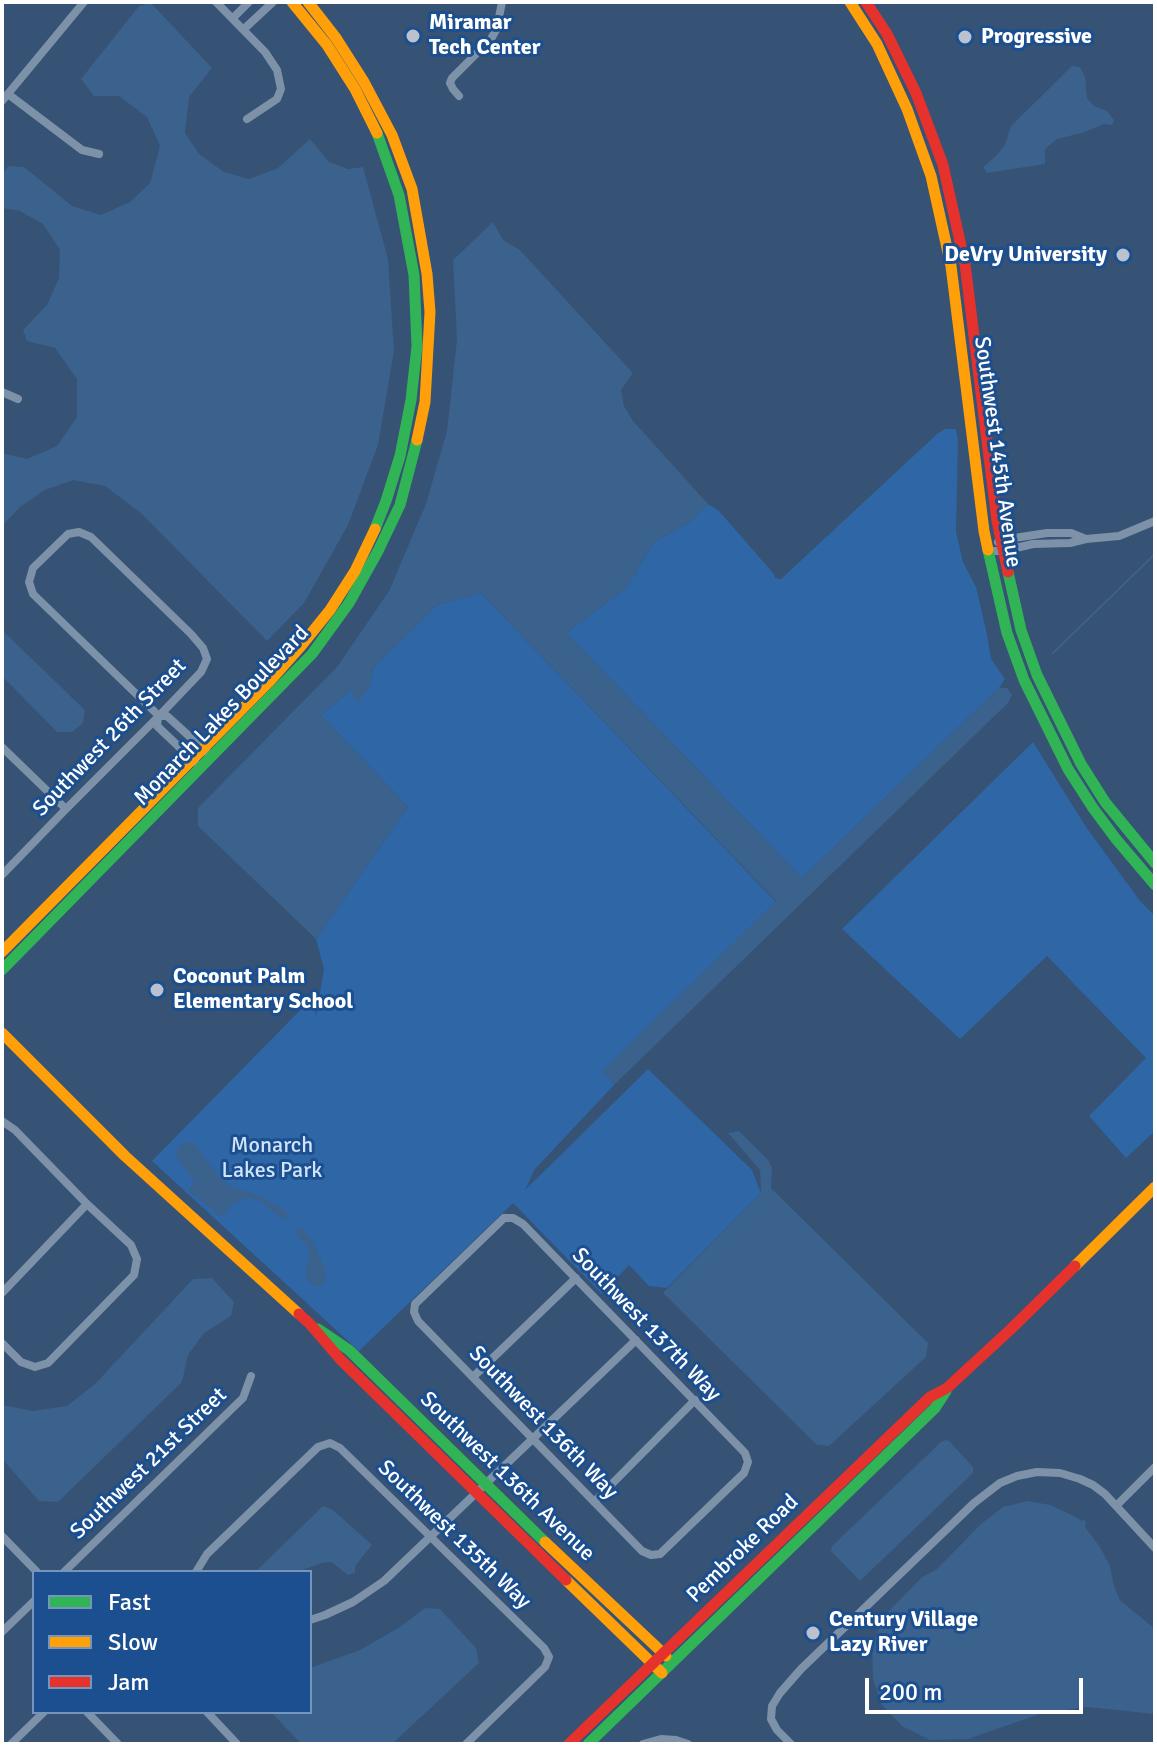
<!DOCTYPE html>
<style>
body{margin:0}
#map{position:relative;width:1157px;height:1746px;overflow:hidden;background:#365274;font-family:Signika,sans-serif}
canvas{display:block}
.frame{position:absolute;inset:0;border:4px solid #fff;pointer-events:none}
.legend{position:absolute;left:32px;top:1570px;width:280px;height:144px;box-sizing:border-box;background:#1b4f8f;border:2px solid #7695bc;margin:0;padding:10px 14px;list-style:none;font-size:24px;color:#fff}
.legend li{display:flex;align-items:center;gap:16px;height:40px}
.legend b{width:40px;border:2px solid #7695bc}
.scale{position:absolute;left:865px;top:1678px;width:218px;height:36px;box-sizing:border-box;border:4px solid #fff;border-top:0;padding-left:10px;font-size:24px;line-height:28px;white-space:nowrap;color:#fff;-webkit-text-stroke:6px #1b4f8f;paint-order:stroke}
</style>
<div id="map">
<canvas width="1157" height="1746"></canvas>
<div class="frame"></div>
<ul class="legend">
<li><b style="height:10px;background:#30b455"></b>Fast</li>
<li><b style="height:10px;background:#ff9f0a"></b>Slow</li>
<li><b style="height:10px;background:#e5322d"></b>Jam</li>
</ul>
<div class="scale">200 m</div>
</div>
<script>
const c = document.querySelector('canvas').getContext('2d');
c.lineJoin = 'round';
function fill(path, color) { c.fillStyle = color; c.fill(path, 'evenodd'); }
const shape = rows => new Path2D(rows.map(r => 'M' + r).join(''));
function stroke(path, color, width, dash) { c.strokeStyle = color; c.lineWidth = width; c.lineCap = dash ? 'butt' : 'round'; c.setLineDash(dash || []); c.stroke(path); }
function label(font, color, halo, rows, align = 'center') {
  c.font = font + ' Signika,sans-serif'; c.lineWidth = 6; c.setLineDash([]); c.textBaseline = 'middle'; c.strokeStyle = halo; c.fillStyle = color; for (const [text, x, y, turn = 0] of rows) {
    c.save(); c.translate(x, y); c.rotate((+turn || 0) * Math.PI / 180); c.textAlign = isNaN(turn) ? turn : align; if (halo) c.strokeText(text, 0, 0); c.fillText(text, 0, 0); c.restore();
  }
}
fill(shape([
 [945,429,956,429,958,441,956,532,963,562,976,587,987,634,991,659,1005,679,999,688,802,878,566,633,626,588,654,542,688,523,708,504,719,511,774,574,775,578,781,579,937,434],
 [481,593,776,902,603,1071,615,1084,535,1169,525,1190,648,1069,752,1170,761,1193,667,1288,649,1286,629,1265,602,1294,513,1203,359,1351,152,1161,313,997,316,1017,324,969,316,939,408,807,321,715,354,688,370,686,373,668,437,605],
 [1033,742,1086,827,1140,901,1155,916,1155,1131,1126,1158,1089,1116,1146,1058,1047,956,960,1039,842,929]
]), '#2f66a5');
fill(shape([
 [151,3,212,68,189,97,185,133,199,154,224,172,249,179,278,168,310,139,329,162,348,169,363,167,388,259,394,351,378,445,348,525,304,603,267,641,142,514,105,486,73,480,45,490,20,507,2,526,2,453,27,459,57,446,77,417,77,379,55,348,27,341,23,330,47,305,59,278,60,250,43,224,20,211,2,208,2,175,8,166,24,167,72,206,101,215,130,202,150,183,160,146,147,117,119,96,94,96,81,79,139,6],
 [1072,66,1080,67,1085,77,1087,98,1094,106,1107,111,1114,120,1112,125,1104,124,1082,133,1057,139,1045,149,1045,164,987,173,983,167,997,155,1005,145,1011,126],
 [493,222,503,240,520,250,633,373,621,390,624,406,633,421,708,504,688,523,654,542,626,588,566,633,802,878,999,688,1007,688,1012,695,1008,703,615,1084,602,1071,776,901,481,593,437,605,373,668,370,686,358,703,353,697,353,689,321,715,408,807,316,939,198,826,198,808,337,667,389,591,426,504,447,431,457,339,453,260],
 [2,630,85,710,83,723,72,732,57,732,2,676],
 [739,1131,768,1160,772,1168,771,1188,928,1343,926,1357,829,1446,817,1445,663,1293,761,1193,760,1170,728,1133],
 [193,1142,221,1179,231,1187,257,1195,279,1207,286,1212,288,1215,286,1219,277,1215,262,1202,247,1197,229,1206,226,1213,221,1216,216,1213,188,1190,195,1182,177,1158,176,1152,180,1145,185,1143],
 [302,1228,313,1242,326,1271,325,1283,320,1286,314,1286,309,1282,305,1274,309,1257,308,1247,295,1233,297,1229],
 [212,1278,234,1302,231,1316,204,1333,188,1355,182,1382,58,1502,39,1501,2,1459,2,1405,33,1411,67,1406,95,1384,193,1279],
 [945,1440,949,1441,973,1467,973,1473,860,1581,831,1551,832,1546,941,1442],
 [1028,1501,1050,1505,1078,1518,1081,1521,1083,1519,1086,1522,1085,1527,1100,1547,1110,1566,1114,1586,1120,1600,1155,1629,1155,1714,1086,1707,1040,1714,968,1739,930,1740,902,1726,881,1704,873,1679,872,1644,886,1614,922,1577,937,1569,981,1524,1003,1507],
 [323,1506,333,1510,372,1545,355,1566,355,1573,348,1575,331,1562,322,1563,297,1572,255,1572],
 [425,1608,440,1609,476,1648,479,1663,392,1744,301,1744,271,1712,310,1712,310,1668,360,1650,400,1627]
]), '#3b618d');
stroke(shape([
 [1053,653,1155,554]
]), '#3b618d', 2);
stroke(shape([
 [216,2,265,52,277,70,281,89,277,99,247,119],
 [233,18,249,2],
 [244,29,273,2],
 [8,94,82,150,99,154],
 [459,96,453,89,450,83,452,78,491,39,497,28,502,2],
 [2,101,84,2],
 [2,392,18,399],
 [998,542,1001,540,1047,533,1071,533,1086,539],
 [988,551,1003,551,1033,544,1070,543,1086,539,1119,536,1155,521],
 [158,717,157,726,196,763],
 [2,747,66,809],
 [2,875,66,809,159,716,201,672,207,659,203,648,191,634,91,537,79,532,68,534,33,568,29,582,33,594,159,716,167,716,212,757],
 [2,1121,15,1130,87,1204,131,1245,137,1259,134,1275,48,1363,35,1367,21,1362,2,1343],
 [504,1218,513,1218,523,1224,745,1453,748,1462,744,1473,660,1554,651,1555,642,1551,418,1321,414,1312,415,1304,504,1218],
 [2,1293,87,1204],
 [473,1377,576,1278],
 [594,1502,695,1400],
 [1117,1505,1155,1467],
 [2,1536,37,1572],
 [64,1572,243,1398,251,1376],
 [196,1572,207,1554,318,1447,330,1443,340,1448,544,1648,549,1657,545,1667,466,1744],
 [310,1620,325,1615,353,1602,384,1581,636,1340],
 [2,1632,34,1601],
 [87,1712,118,1744],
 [207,1712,237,1744],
 [11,1744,44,1712],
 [643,1744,661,1739,676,1740,688,1744],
 [791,1744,777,1730,771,1719,772,1706,780,1693,801,1669,974,1503,1000,1483,1017,1476,1037,1472,1060,1473,1080,1479,1093,1485,1105,1494,1155,1548]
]), '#7d92a8', 8);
stroke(shape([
 [375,529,386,501,400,456,411,400,417,346,414,275,399,195,377,133],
 [988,550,1007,633,1024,680,1068,769,1093,808,1116,839,1155,885],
 [1008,572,1021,630,1037,675,1081,764,1105,802,1155,863],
 [2,970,312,654,349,603,378,551,400,505,417,440],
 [318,1329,349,1350,545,1542],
 [588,1744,935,1408,946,1391]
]), '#30b455', 11);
stroke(shape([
 [292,2,327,45,355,89,377,133],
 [308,2,336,38,364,82,392,135,412,189,427,274,430,312,425,402,417,440],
 [850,2,877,44,907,109,931,176,951,266,984,531,988,550],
 [2,952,268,683,301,646,330,610,355,571,375,529],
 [2,1033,125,1156,299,1314],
 [1075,1266,1155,1187],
 [545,1542,666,1656],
 [566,1580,662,1673]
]), '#ff9f0a', 11);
stroke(shape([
 [866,2,887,34,916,93,943,165,965,264,997,521,1008,572],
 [299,1314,310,1324,340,1359,566,1580],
 [569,1744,930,1397,947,1388,1011,1329,1075,1266]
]), '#e5322d', 11);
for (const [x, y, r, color] of [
 [413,36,8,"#b9c2ce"],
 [965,37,8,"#b9c2ce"],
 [1123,255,8,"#b9c2ce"],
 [157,990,8,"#b9c2ce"],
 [813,1633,8,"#b9c2ce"]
]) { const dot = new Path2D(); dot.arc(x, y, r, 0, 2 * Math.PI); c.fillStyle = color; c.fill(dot); stroke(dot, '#1b4f8f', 3); }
label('bold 22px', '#fff', '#1b4f8f', [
 ["Miramar",429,23],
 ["Tech Center",429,48],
 ["Progressive",981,37],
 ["DeVry University",1107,255,"right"],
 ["Coconut Palm",173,977],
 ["Elementary School",173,1002],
 ["Century Village",829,1620],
 ["Lazy River",829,1645]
], 'left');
label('22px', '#fff', '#1b4f8f', [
 ["Southwest 145th Avenue",997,452,82],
 ["Monarch Lakes Boulevard",222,716,-46],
 ["Southwest 26th Street",110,738,-46],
 ["Southwest 137th Way",646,1325,46],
 ["Southwest 136th Way",543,1423,46],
 ["Southwest 21st Street",149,1464,-44],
 ["Southwest 136th Avenue",507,1477,44],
 ["Southwest 135th Way",454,1535,44],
 ["Pembroke Road",743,1549,-44]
]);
label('22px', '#cfe3fa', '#1b4f8f', [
 ["Monarch",272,1146],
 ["Lakes Park",272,1171]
]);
</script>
